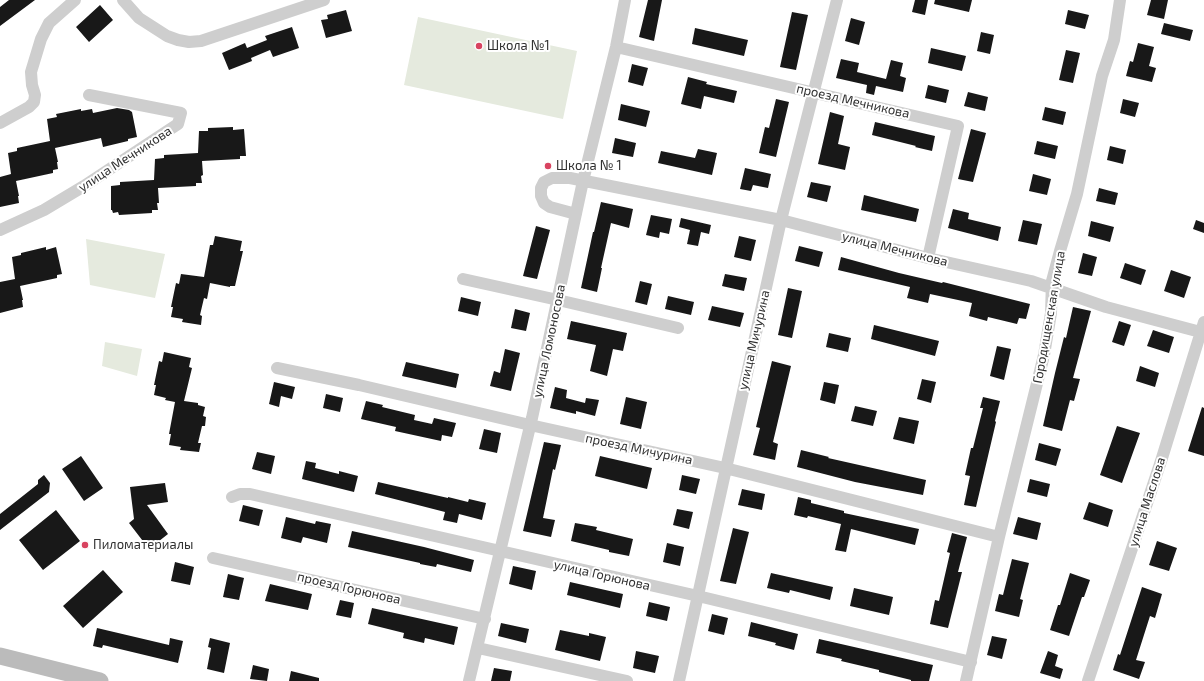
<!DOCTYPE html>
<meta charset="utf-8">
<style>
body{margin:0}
canvas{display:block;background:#fff}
</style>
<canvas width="1204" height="681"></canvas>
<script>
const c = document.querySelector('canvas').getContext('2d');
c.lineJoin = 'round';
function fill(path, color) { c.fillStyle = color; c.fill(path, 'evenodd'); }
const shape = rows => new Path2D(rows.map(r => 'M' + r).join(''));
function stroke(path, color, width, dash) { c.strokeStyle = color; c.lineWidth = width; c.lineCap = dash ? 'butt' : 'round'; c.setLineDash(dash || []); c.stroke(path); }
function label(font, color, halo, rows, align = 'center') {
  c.font = font + ' "Exo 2",sans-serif'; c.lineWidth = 4; c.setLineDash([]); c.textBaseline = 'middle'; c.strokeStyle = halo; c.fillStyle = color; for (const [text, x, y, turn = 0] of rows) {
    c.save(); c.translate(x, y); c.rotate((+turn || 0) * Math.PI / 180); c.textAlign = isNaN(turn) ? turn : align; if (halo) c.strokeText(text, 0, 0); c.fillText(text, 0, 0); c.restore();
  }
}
fill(shape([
 [418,17,577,51,563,119,404,85],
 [86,239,165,254,155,298,90,285],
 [105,342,142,349,137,376,102,366]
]), '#e5eade');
fill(shape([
 [9,0,35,0,0,26,0,7],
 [648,0,662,0,654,41,639,37],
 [915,0,928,0,925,15,912,12],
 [935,0,972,0,969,12,934,4],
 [1151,0,1168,0,1164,19,1147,15],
 [100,5,113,20,89,42,76,27],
 [346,10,352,31,326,38,321,20,328,19,327,15],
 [1068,10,1089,15,1085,29,1065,24],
 [792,12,808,15,796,70,780,67],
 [851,18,865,22,859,45,845,41],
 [1164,23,1193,30,1190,41,1161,34],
 [292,27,299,48,273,57,270,50,251,58,252,61,229,70,222,53,245,43,247,48,267,40,265,36],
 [695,28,748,40,744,56,692,44],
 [981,32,994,35,990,54,977,51],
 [1138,43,1154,47,1149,66,1156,68,1152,82,1126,76,1130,61,1133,62],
 [931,48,966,56,962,71,928,63],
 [1066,50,1080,53,1073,83,1059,80],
 [841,59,859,63,857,72,886,79,891,60,903,63,900,76,906,78,903,92,876,86,874,95,866,93,867,85,836,78],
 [632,64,648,68,643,86,628,82],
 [688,77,707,82,706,84,737,91,734,103,704,96,701,109,681,104],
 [928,85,949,90,946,103,925,98],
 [968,92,988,97,985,111,964,106],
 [776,99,789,102,776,157,759,153,765,127,769,128],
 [1123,99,1139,103,1135,117,1120,113],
 [621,104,650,111,646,127,618,120],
 [1045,107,1066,112,1063,125,1042,120],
 [117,108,129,110,132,112,137,137,128,139,128,141,103,147,101,138,55,148,58,162,57,162,58,169,53,170,53,173,16,181,19,196,18,196,19,203,0,207,0,177,11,174,8,153,17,151,17,148,50,141,47,119,57,117,56,114,81,109,81,111,92,109,93,113],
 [830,112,844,116,838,144,850,147,845,170,818,164],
 [875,122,935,136,932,151,915,147,916,146,872,135],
 [233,127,233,130,244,129,246,156,240,156,240,159,202,161,203,175,201,176,202,183,196,183,196,186,158,188,159,203,157,203,158,210,152,210,152,213,119,215,118,212,113,213,112,210,111,210,111,186,120,185,120,182,154,180,155,159,164,158,164,155,198,153,199,131,208,131,208,128],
 [971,129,986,133,973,182,958,179],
 [615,138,636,143,633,157,612,153],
 [1037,141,1058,146,1055,159,1034,154],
 [1110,146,1126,150,1123,164,1107,160],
 [698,149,717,153,712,175,658,163,661,151,695,158],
 [745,168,771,174,768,188,753,185,751,191,740,189],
 [1033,174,1051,179,1047,195,1029,191],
 [811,182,831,186,827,202,807,197],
 [1099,188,1118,193,1115,205,1096,201],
 [864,195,919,209,916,222,861,210],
 [601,202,633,209,629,228,611,223,601,268,602,268,597,292,581,288,593,232,594,232],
 [953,209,969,213,968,219,1001,227,998,241,948,228],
 [651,215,672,219,669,234,660,232,659,238,646,235],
 [681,218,711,225,709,234,701,232,698,246,687,244,690,230,679,227],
 [1023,220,1042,224,1037,245,1018,241],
 [1196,220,1204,223,1204,233,1193,229],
 [1091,221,1114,227,1110,242,1088,236],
 [536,226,550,230,537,279,523,276],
 [215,236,242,241,240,251,243,251,235,286,230,286,230,287,210,283,207,299,204,298,200,315,202,316,201,325,182,322,183,319,171,317,173,307,171,307,176,283,179,284,181,274,204,277,210,245,213,245],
 [739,236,756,240,751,261,734,257],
 [799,246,823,252,819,267,795,261],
 [46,247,46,250,56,247,62,274,57,275,57,278,20,286,23,300,22,300,23,307,0,313,0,282,15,279,12,257,21,255,21,253],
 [1083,253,1097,257,1092,276,1078,273],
 [841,257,899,273,942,283,943,282,1030,304,1026,319,1019,318,1017,324,988,317,987,321,969,316,972,303,930,294,928,303,907,298,910,287,838,270],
 [1125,263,1146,270,1141,285,1120,278],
 [1171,270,1191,277,1184,298,1164,291],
 [725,274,747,278,744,291,722,286],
 [640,281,652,284,647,305,635,302],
 [788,288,802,291,792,338,778,335],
 [668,296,694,302,691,315,665,309],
 [461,297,481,302,478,316,458,311],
 [712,306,744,313,740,327,708,320],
 [1073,307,1091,311,1073,378,1080,379,1074,401,1070,400,1062,431,1043,426,1055,373,1064,337,1066,338],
 [515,309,530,313,526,331,511,328],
 [571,321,627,333,623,351,613,349,607,376,590,371,596,345,567,339],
 [1119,321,1131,325,1124,346,1112,342],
 [874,325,939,341,935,356,871,339],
 [1153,330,1174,337,1169,353,1147,346],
 [829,333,851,338,848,352,826,347],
 [997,346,1011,349,1004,380,990,376],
 [505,349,520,353,511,391,490,386,494,371,500,373],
 [164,352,191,358,189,367,192,368,184,401,198,403,198,405,205,407,203,416,206,417,205,426,202,426,198,443,201,443,199,452,180,450,181,447,169,445,171,434,169,434,175,402,165,400,166,398,154,395,156,385,154,385,159,361,162,362],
 [772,361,791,366,773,442,778,444,775,460,753,455,760,428,756,427],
 [406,362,459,374,456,388,402,376],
 [1140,366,1159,373,1155,387,1136,381],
 [922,379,936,382,931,403,917,399],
 [274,382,295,387,292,399,281,396,279,407,269,404],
 [824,382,839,385,835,404,820,400],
 [555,387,567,390,566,398,585,403,586,398,599,400,595,416,576,411,576,414,550,408],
 [326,394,343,398,340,412,323,408],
 [626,397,647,402,641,429,620,424],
 [983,397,1000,401,995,421,996,422,976,507,964,505,970,476,965,475,971,448,973,448,983,408,980,408],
 [366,401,383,405,382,407,415,415,414,420,432,424,434,418,456,423,452,437,442,435,441,441,395,431,396,427,361,419],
 [855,406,877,411,873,426,851,421],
 [1202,407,1204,408,1204,456,1188,451],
 [899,417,919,421,914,444,893,439],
 [1117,426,1140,433,1122,483,1100,475],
 [484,429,501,433,497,453,479,449],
 [544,442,561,445,555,470,553,469,543,518,555,520,551,537,523,531],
 [1039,443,1061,449,1056,466,1035,460],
 [801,450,829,457,828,458,926,480,923,495,855,482,797,467],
 [257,452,275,456,271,474,252,469],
 [81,456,103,488,84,501,62,469],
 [600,456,652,468,647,489,595,476],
 [306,461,316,463,315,468,339,474,339,471,358,476,354,492,302,479],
 [44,475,50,483,49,492,0,530,0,514,38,484,38,480],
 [682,475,700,479,696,494,679,490],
 [1030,479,1050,484,1047,497,1027,492],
 [378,482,448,498,448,497,468,502,469,499,486,503,482,520,459,514,457,523,443,520,445,512,375,494],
 [165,483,168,502,147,505,168,534,149,549,129,523,134,519,130,487],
 [742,489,765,494,762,510,738,505],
 [798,497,811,500,811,503,844,511,844,513,919,529,915,545,851,529,846,552,835,550,841,524,808,516,807,518,794,515],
 [1089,502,1113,510,1108,527,1083,519],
 [243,505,263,510,259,526,239,521],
 [677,509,693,512,689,529,673,525],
 [56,510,80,541,43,570,19,540],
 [286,517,315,524,316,521,331,524,327,543,303,537,301,543,281,538],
 [1018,517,1041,523,1037,540,1013,534],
 [575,523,597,527,596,530,633,539,629,556,609,552,609,550,571,541],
 [733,528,749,532,736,584,720,581],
 [352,531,424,547,474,560,471,572,437,564,436,567,420,564,420,563,348,547],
 [952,533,967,537,958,572,962,572,948,628,930,624,935,600,939,601,950,553,947,552],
 [1157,541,1177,548,1169,571,1149,565],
 [667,543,684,547,680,566,663,562],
 [1012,559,1029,563,1020,599,1023,600,1019,617,995,611,999,594,1003,595],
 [175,562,194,567,190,585,171,581],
 [513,566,536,571,532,590,509,584],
 [103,570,123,592,83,628,63,606],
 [771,573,833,587,830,600,790,590,789,593,767,588],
 [1070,573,1090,580,1084,597,1082,597,1069,636,1050,630,1058,605,1060,605],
 [228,574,244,578,239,600,223,597],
 [570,582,623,594,620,608,567,595],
 [270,584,312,594,308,610,265,601],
 [1142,587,1162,594,1155,618,1150,616,1136,660,1145,662,1139,679,1113,670,1118,654,1120,655],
 [854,588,893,597,889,615,850,606],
 [340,600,354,603,351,618,336,615],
 [649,602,670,607,667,621,646,616],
 [372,608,458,627,454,645,425,638,424,643,403,638,404,633,368,624],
 [712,614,728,618,724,635,708,631],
 [751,622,798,634,794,650,775,645,776,643,748,636],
 [501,623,529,629,526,643,498,636],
 [97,628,169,645,170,638,183,641,178,663,103,645,102,648,93,646],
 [560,630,589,636,589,633,606,637,600,661,555,650],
 [992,636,1007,639,1002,659,987,655],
 [210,638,230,643,224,673,207,669,211,648,208,647],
 [819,639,933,665,929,681,911,681,911,680,879,672,879,670,841,661,842,659,816,653],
 [636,651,659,656,655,673,633,668],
 [1048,651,1058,655,1055,666,1063,669,1060,679,1040,673],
 [253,665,269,669,267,681,250,679],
 [494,668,512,671,510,681,491,681],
 [291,671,319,678,319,681,289,681]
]), '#181818');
stroke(shape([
 [123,0,139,18,167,36,178,40,189,42,201,41,324,0],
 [616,47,958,126,928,258],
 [0,123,29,107,34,102,35,95,32,85,31,72,41,39,49,23,75,0],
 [576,214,550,207,544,203,541,196,541,188,544,182,552,178,570,178,781,220,928,258,1031,281,1106,307,1204,333],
 [0,230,44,210,84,186,178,124,181,113,89,95],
 [463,279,558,300,678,328],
 [277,368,359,385,530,425,725,468,999,537],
 [232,497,240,494,250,494,698,596,971,662],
 [213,558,485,619],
 [478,648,627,681],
 [469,681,532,418,583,181,616,47,625,0],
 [679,681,781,220,837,0],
 [966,681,999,537,1044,355,1051,313,1052,281,1060,251,1077,194,1102,76,1114,40,1120,0],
 [1088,681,1162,458,1204,322]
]), '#cecece', 12);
stroke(shape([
 [0,656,100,681]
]), '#bbb', 17);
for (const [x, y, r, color] of [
 [479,46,4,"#d84360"],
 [548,166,4,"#d84360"],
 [85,545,4,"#d84360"]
]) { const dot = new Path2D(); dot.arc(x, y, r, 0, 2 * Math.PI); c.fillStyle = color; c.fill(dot); stroke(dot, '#fff', 1.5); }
label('13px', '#313131', '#fff', [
 ["Школа №1",487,46],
 ["Школа № 1",556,166],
 ["Пиломатериалы",93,545]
], 'left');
label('13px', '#313131', '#fff', [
 ["проезд Мечникова",853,101,13],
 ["улица Мечникова",125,159,-33],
 ["улица Мечникова",895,249,14],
 ["Городищенская улица",1049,317,-80],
 ["улица Мичурина",754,340,-77],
 ["улица Ломоносова",549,341,-78],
 ["проезд Мичурина",639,449,12],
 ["улица Маслова",1147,502,-72],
 ["улица Горюнова",602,575,13],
 ["проезд Горюнова",349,588,13]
]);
</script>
